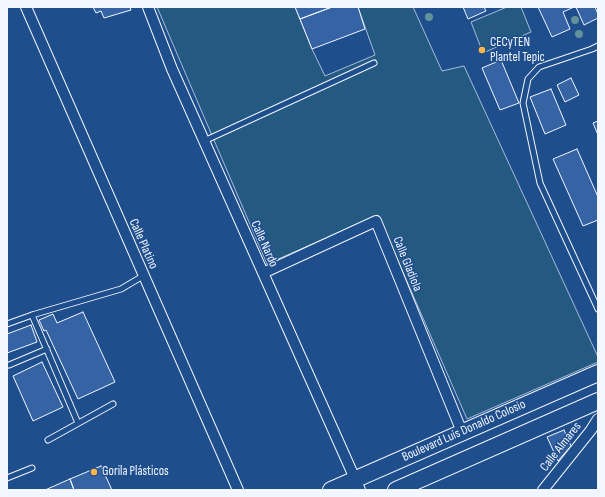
<!DOCTYPE html>
<meta charset="utf-8">
<style>
body{margin:0}
#map{position:relative;width:605px;height:497px;overflow:hidden;background:#1f4e8c;font-family:"Sofia Sans Condensed",sans-serif}
canvas{display:block}
.frame{position:absolute;inset:0;border:8px solid #f2f6ff;pointer-events:none}
</style>
<div id="map">
<canvas width="605" height="497"></canvas>
<div class="frame"></div>
</div>
<script>
const c = document.querySelector('canvas').getContext('2d');
c.lineJoin = 'round';
function fill(path, color) { c.fillStyle = color; c.fill(path, 'evenodd'); }
const shape = rows => new Path2D(rows.map(r => 'M' + r).join(''));
function stroke(path, color, width, dash) { c.strokeStyle = color; c.lineWidth = width; c.lineCap = dash ? 'butt' : 'round'; c.setLineDash(dash || []); c.stroke(path); }
function label(font, color, halo, rows, align = 'center') {
  c.font = font + ' "Sofia Sans Condensed",sans-serif'; c.lineWidth = 3; c.setLineDash([]); c.textBaseline = 'middle'; c.strokeStyle = halo; c.fillStyle = color; for (const [text, x, y, turn = 0] of rows) {
    c.save(); c.translate(x, y); c.rotate((+turn || 0) * Math.PI / 180); c.textAlign = isNaN(turn) ? turn : align; if (halo) c.strokeText(text, 0, 0); c.fillText(text, 0, 0); c.restore();
  }
}
const green = shape([
 [157,7,295,7,312,49,325,76,375,55,358,7,413,7,442,71,464,66,598,357,598,362,467,419,378,215,267,264,157,7],
 [507,7,521,7,531,32,483,53,471,22,507,7]
]);
fill(green, '#245a82');
stroke(green, '#a8bbd7', 1);
const building = shape([
 [93,7,130,7,131,10,104,18,101,11,96,13,93,7],
 [295,7,332,7,300,19,295,7],
 [332,7,358,7,365,29,312,49,300,19,332,7],
 [463,7,484,7,486,11,468,19,463,7],
 [538,7,574,7,563,12,570,29,552,37,538,7],
 [576,7,595,7,598,14,598,18,584,25,576,7],
 [501,60,519,103,500,110,482,68,501,60],
 [571,78,579,95,565,102,557,85,571,78],
 [551,89,566,125,545,134,530,97,551,89],
 [598,121,598,135,593,123,598,121],
 [577,149,598,197,598,220,583,226,553,159,577,149],
 [83,312,115,382,78,399,46,330,44,331,39,320,53,314,57,323,83,312],
 [31,325,37,342,7,353,7,334,31,325],
 [42,362,63,407,33,421,13,376,42,362],
 [564,430,571,446,558,461,547,437,564,430],
 [101,466,112,490,74,490,70,479,101,466],
 [70,479,74,490,45,490,70,479]
]);
fill(building, '#3563a3');
stroke(building, '#f2f6ff', 1);
const service = shape([
 [598,46,592,49,539,67,528,79,523,103,540,183,598,309],
 [204,141,374,63],
 [32,315,78,423],
 [7,324,32,315,121,289,143,276],
 [9,365,47,349],
 [48,440,113,404],
 [7,478,32,468]
]);
const minor = shape([
 [26,7,238,490],
 [148,7,172,69,360,490],
 [263,273,376,221,462,432],
 [543,490,591,430,598,419]
]);
const primary = shape([
 [331,490,598,373],
 [396,490,598,401]
]);
stroke(service, '#f2f6ff', 7);
stroke(minor, '#f2f6ff', 12);
stroke(primary, '#f2f6ff', 18);
stroke(service, '#1f4e8c', 5);
stroke(minor, '#1f4e8c', 10);
stroke(primary, '#1f4e8c', 16);
c.fillStyle = '#61919a';
for (const [x, y] of [
 [429,17],
 [575,20],
 [579,34]
]) { c.beginPath(); c.arc(x, y, 4, 0, 2 * Math.PI); c.fill(); }
for (const [x, y, r, color] of [
 [482,50,4,"#ffb74d"],
 [94,472,4,"#ffb74d"]
]) { const dot = new Path2D(); dot.arc(x, y, r, 0, 2 * Math.PI); c.fillStyle = color; c.fill(dot); stroke(dot, '#1f4e8c', 1.5); }
label('13px', '#f2f6ff', '#1f4e8c', [
 ["CECyTEN",490,43],
 ["Plantel Tepic",490,58],
 ["Gorila Plásticos",102,472]
], 'left');
label('13px', '#f2f6ff', '#1f4e8c', [
 ["Calle Platino",143,244,66],
 ["Calle Nardo",264,244,66],
 ["Calle Gladiola",407,264,68],
 ["Boulevard Luis Donaldo Colosio",464,431,-24],
 ["Calle Almares",561,447,-52]
]);
</script>
